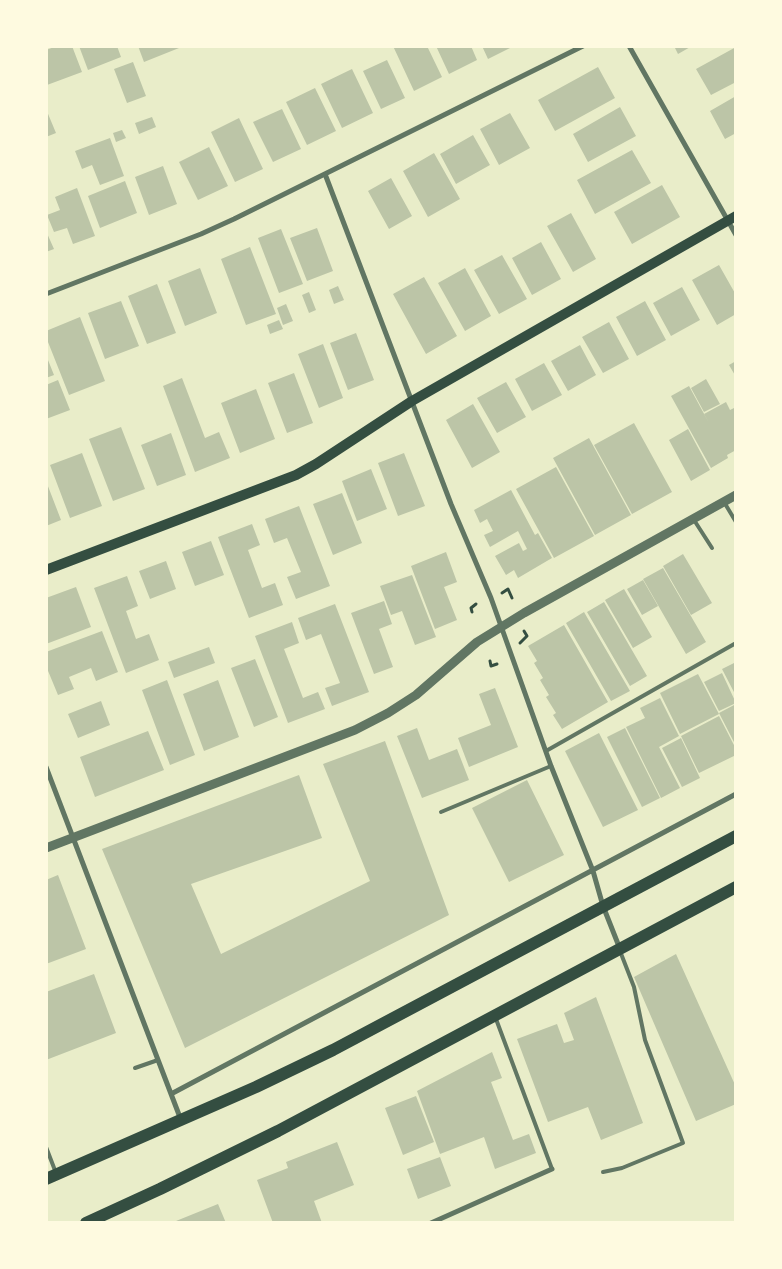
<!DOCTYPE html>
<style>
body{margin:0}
#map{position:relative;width:782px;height:1269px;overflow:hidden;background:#e9edc9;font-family:Quicksand,sans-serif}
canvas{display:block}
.frame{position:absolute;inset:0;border:48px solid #fefae0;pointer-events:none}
</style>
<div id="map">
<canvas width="782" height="1269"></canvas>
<div class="frame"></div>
</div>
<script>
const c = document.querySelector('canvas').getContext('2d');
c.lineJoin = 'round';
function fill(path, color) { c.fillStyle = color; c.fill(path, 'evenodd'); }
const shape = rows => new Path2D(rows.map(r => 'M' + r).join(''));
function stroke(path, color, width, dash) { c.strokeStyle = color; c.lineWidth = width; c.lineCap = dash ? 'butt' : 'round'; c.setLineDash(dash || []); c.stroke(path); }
fill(shape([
 [57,46,72,46,82,72,47,85,46,50],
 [79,46,117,46,121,57,88,70],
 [138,46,184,46,144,62],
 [393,46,427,46,442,77,414,91],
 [436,46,471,46,477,60,449,74],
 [482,46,514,46,488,59],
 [674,46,692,46,678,54],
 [736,47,736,82,711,95,696,69],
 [387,60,405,98,381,109,363,71],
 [133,62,146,96,127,103,114,69],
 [598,67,615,98,555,131,538,100],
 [352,69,373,113,342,128,321,84],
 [315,88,336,131,307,145,286,102],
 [736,96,736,133,725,139,710,111],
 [620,107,636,136,588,162,573,134],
 [46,109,56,133,46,137],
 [282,109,301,149,273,162,253,122],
 [510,113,530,148,499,165,480,129],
 [152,117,156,127,139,134,135,123],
 [239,118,263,169,235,182,211,132],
 [122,130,126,138,116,142,113,133],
 [473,135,490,165,456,184,440,154],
 [110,138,124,176,100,185,92,165,82,169,75,151],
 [209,147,228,186,198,200,179,162],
 [632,150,651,183,595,214,577,180],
 [434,153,460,199,428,217,403,171],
 [163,166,177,204,149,215,135,177],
 [391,178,412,216,389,229,368,191],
 [125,181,137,213,100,228,88,196],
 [662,185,680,217,632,244,614,212],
 [77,188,95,236,73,244,67,228,54,232,47,215,60,210,55,197],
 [571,213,596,259,573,272,547,226],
 [317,228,333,271,307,281,290,238],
 [281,229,303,284,279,293,258,238],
 [46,231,54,249,46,252],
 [541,242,561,279,532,295,512,258],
 [250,247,276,314,246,325,221,259],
 [502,255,527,299,499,314,474,270],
 [719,265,736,295,736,314,717,325,692,280],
 [200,268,217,313,185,326,168,281],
 [465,268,491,316,465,331,438,283],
 [424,277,457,336,426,354,393,294],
 [157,284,176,333,147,344,128,296],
 [338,286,344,300,334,304,329,290],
 [682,287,700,320,671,336,653,303],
 [309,292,316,310,309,313,302,295],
 [121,301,139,346,105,359,88,313],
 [645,301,666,340,637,356,616,317],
 [286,304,293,321,283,325,277,308],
 [80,317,105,381,69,395,46,337,46,331],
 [279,320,283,329,270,334,267,325],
 [609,322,629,359,603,373,582,337],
 [356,333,374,380,348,390,330,343],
 [323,344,343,398,319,408,298,354],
 [580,345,596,375,568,391,551,361],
 [46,355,54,375,46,378],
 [736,361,736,377,729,365],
 [544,363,562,395,532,411,515,379],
 [294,373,313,423,287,433,268,383],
 [182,378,205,438,219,432,230,458,195,472,163,386],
 [706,379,720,404,704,412,691,388],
 [58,380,70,410,46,419,46,385],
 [506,382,526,417,497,433,477,398],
 [689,386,709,423,704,414,726,402,730,410,736,407,736,450,727,455,728,458,711,468,671,396],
 [256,389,275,439,240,453,221,403],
 [473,404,500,452,472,468,446,420],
 [634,423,672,492,632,514,594,445],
 [121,427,145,489,113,501,89,439],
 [688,429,710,470,691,481,669,440],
 [171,433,186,475,157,486,141,445],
 [589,438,631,515,595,535,553,458],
 [82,453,102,506,70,518,50,465],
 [404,453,425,506,398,516,378,463],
 [556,467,594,536,554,558,516,489],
 [371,469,387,509,357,521,342,481],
 [46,481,61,520,46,526],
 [511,490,535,535,538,533,552,558,518,578,514,570,506,575,495,556,519,543,523,551,527,549,518,531,490,547,484,535,493,531,487,519,480,523,474,510],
 [342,493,362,543,333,555,313,504],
 [299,506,330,586,296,599,287,577,301,572,287,538,274,543,265,519],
 [252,524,260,545,248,550,262,588,275,583,283,605,249,618,218,537],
 [211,541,224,575,195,586,182,552],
 [446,552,457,582,444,587,457,620,435,629,411,566],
 [683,554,712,603,691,615,663,566],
 [166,561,176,589,150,599,139,571],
 [663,568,706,642,686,654,643,579],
 [412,575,436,637,415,645,402,611,391,615,380,586],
 [127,576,138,606,126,611,136,639,149,634,159,660,126,673,94,588],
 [643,580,658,606,642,615,627,589],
 [76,587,91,627,46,644,46,598],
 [624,589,652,637,633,648,605,600],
 [384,601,392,624,379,629,393,667,374,674,351,613],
 [604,602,647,676,630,686,587,612],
 [335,604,369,692,332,706,325,688,340,683,321,634,306,640,298,618],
 [584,612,630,691,611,701,566,623],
 [292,622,299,643,284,649,303,698,318,692,325,709,288,723,255,636],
 [564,625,608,702,562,729,553,715,556,713,546,697,549,695,540,680,543,678,534,663,537,661,528,646],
 [102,631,118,672,96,681,91,668,69,677,74,689,58,695,46,666,46,652],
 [209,647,215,663,174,678,168,662],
 [255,659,278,717,254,727,231,668],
 [736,662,736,696,722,669],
 [722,673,736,703,719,711,704,682],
 [698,674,719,714,680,734,660,693],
 [167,680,195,755,170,765,142,690],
 [218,680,239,737,204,751,183,694],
 [495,688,518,747,469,767,458,738,491,725,479,694],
 [660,698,679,736,659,747,680,788,661,798,626,727,645,718,640,708],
 [101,701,110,725,78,738,68,714],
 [736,704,736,746,719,713],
 [719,716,736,749,736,755,699,773,681,736],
 [417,728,429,760,457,749,469,780,422,798,397,736],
 [625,728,660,798,642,807,607,737],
 [148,731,164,770,95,797,80,757],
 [599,733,638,810,603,827,565,751],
 [681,738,700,778,682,787,662,748],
 [385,741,449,915,185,1048,102,849,299,775,322,838,191,884,221,954,370,881,323,764],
 [527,780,564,855,509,882,472,808],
 [58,875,86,949,46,964,46,880],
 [676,954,736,1087,736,1104,696,1121,634,977],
 [94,974,116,1033,46,1060,46,992],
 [596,997,643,1123,601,1140,588,1107,548,1122,517,1039,557,1024,564,1043,574,1040,564,1013],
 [492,1052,502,1078,491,1082,513,1140,529,1134,536,1153,495,1169,484,1137,440,1154,417,1091],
 [416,1096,434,1142,403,1155,385,1108],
 [337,1142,354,1185,314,1201,322,1223,273,1223,257,1180,288,1168,286,1162],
 [440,1157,451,1186,418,1199,407,1169],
 [218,1204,226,1223,177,1223,176,1221]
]), '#bcc5a7');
stroke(shape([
 [502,593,508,589,512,598],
 [472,612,471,608,476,604],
 [520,643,527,636,524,631],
 [490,661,491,666,497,664]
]), '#344e41', 3);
stroke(shape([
 [724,502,736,522],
 [694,520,712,548],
 [546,751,736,643],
 [441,812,551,766],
 [496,1019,552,1169],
 [135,1068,158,1060],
 [46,1147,56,1173],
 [603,1172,622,1168,683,1143,645,1040,634,987,620,951]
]), '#617663', 4);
stroke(shape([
 [629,46,736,235],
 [325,174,451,504,491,598,551,766,593,871,603,906,620,949],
 [46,294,201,234,234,219,583,46],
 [46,767,181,1120],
 [171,1094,736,794],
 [431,1223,552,1169]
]), '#617663', 5);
stroke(shape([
 [46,848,355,730,388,713,416,695,477,642,524,613,736,495]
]), '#617663', 9);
stroke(shape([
 [46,570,296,475,316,464,412,401,736,216]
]), '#344e41', 10);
stroke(shape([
 [46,1179,256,1087,333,1050,736,836],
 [86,1223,160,1189,278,1131,736,887]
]), '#344e41', 12);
</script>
